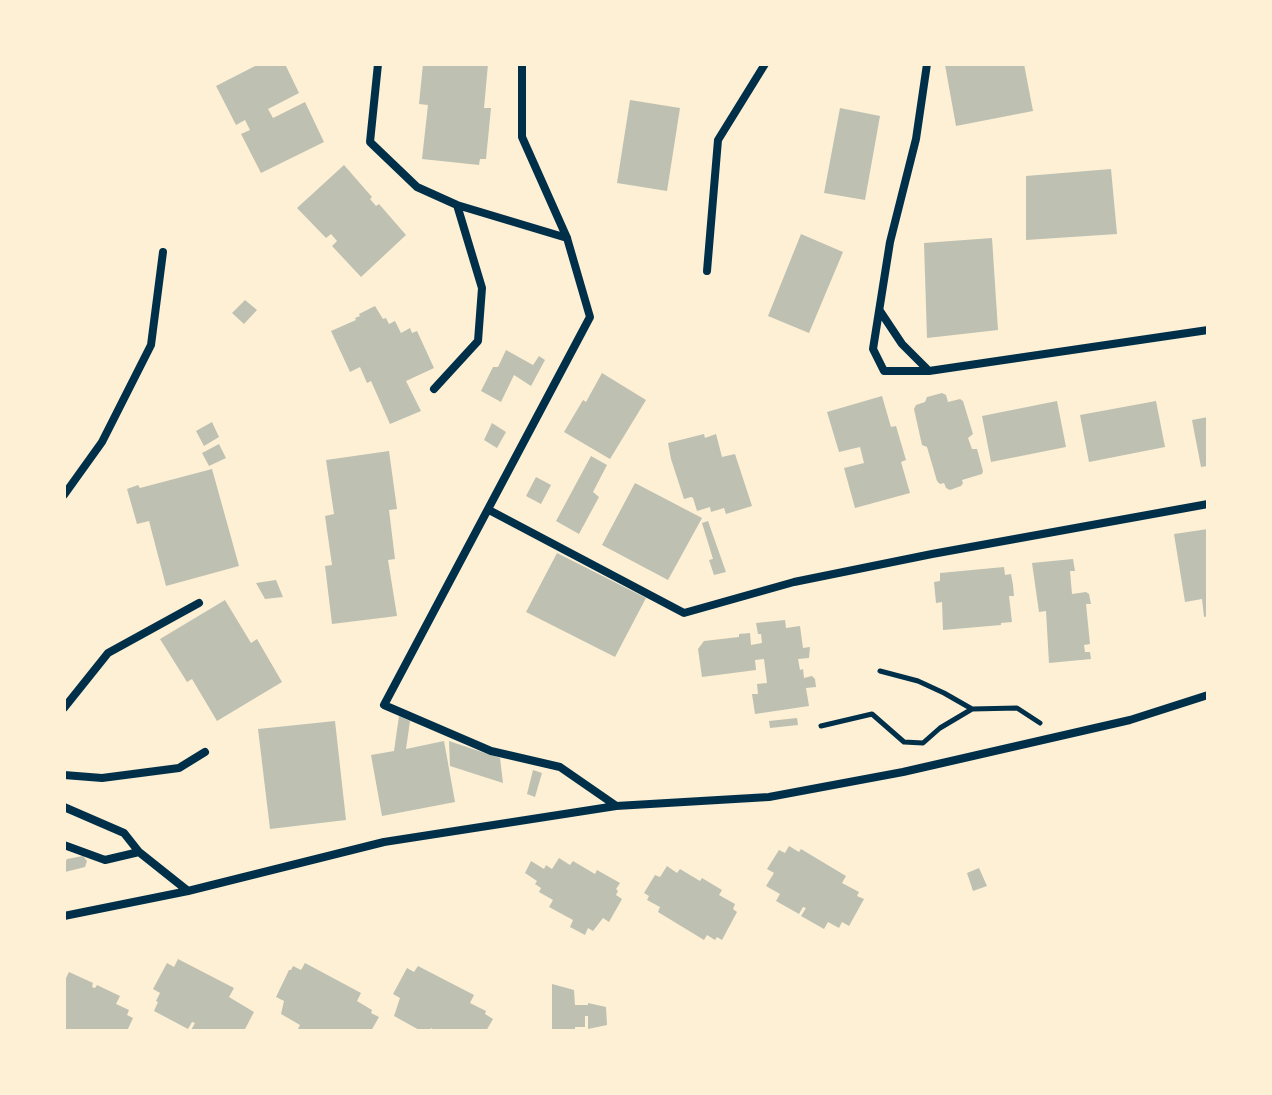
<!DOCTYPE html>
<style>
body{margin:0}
#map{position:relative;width:1272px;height:1095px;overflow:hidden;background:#fdf0d5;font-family:Cabin,sans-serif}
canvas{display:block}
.frame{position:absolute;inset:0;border:66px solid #fdf0d5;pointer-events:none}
</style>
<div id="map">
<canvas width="1272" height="1095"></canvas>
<div class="frame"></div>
</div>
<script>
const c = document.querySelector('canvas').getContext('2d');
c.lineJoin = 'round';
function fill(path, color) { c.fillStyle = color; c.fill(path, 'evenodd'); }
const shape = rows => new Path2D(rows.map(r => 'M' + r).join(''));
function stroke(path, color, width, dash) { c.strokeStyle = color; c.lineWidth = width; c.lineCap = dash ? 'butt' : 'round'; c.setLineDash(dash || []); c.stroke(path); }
fill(shape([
 [259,64,285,64,299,93,268,109,273,118,305,102,324,142,261,173,241,134,250,130,245,120,236,125,216,86],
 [423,64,488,64,484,108,491,108,486,159,480,159,479,165,422,159,428,105,419,104],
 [950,64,1024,64,1033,111,956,126,945,65],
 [630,100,680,108,667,191,617,183],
 [840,108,880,116,865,200,824,193],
 [344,165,372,197,370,199,376,206,379,204,406,235,361,277,332,246,337,241,331,234,326,238,297,208],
 [1111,169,1117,234,1026,240,1026,176],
 [801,234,843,252,809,333,768,316],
 [992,238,998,330,927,338,924,243],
 [245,300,257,310,244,324,232,313],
 [375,306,383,319,386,318,389,324,395,321,401,333,410,328,412,333,417,331,434,368,406,381,421,411,390,424,371,381,367,383,360,367,350,372,331,331,356,320,355,318,360,316,359,314],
 [506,350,533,365,539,356,545,360,531,386,514,375,501,402,481,391,493,367,498,367],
 [602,373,646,400,610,459,564,432,583,400,586,402],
 [942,393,946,395,948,402,960,399,963,401,973,434,968,438,972,449,977,449,983,471,982,474,962,480,963,483,961,486,950,490,946,488,944,483,940,484,937,481,927,447,922,445,914,409,916,405,925,402,927,397],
 [882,396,891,427,896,426,906,460,901,462,910,493,855,508,844,468,864,463,860,447,839,452,827,412],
 [1057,401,1066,447,991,462,982,416],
 [1156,401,1165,447,1089,462,1080,415],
 [1208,417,1208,466,1201,467,1192,420],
 [212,422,219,437,204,446,196,431],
 [492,423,506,432,497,448,484,440],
 [704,434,705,438,716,434,722,457,735,454,752,506,726,514,724,508,711,512,710,507,697,511,693,498,691,497,684,499,671,459,668,443],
 [219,444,226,458,209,466,202,453],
 [389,451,397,509,389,510,395,559,388,560,397,616,332,624,325,566,332,565,325,516,334,514,326,460],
 [591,456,607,465,593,492,599,497,579,534,556,521],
 [212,469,239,566,166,586,149,521,137,524,127,489,138,485,140,488],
 [536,477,551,485,541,504,526,496],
 [635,483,702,518,668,580,602,545],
 [708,521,726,572,714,575,709,560,713,559,702,523],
 [1208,529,1208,616,1204,617,1202,599,1185,602,1174,534],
 [557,553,646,598,615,657,526,612],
 [1073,559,1075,571,1070,571,1072,594,1086,592,1089,594,1091,604,1086,604,1090,644,1084,645,1085,652,1090,652,1091,659,1049,663,1046,611,1039,612,1032,563],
 [1004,567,1005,575,1011,574,1013,585,1014,596,1009,596,1012,622,1001,623,1001,625,943,630,942,602,936,603,934,582,940,581,940,573],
 [276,580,283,597,265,599,256,583],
 [225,600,251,643,257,639,282,682,217,721,192,679,187,682,160,639],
 [785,620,786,628,800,626,803,648,810,647,809,658,798,659,800,670,803,669,804,678,812,676,815,679,816,687,806,688,809,706,755,714,752,694,758,694,757,684,767,683,764,659,755,660,756,670,702,677,698,649,704,641,739,637,739,634,750,633,751,645,762,643,761,634,758,634,756,623],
 [399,716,410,721,406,749,444,741,455,802,382,816,371,755,394,751],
 [797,718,798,725,770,728,769,721],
 [335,721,346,820,270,829,258,729],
 [449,741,500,758,503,783,450,766],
 [533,770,542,773,535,797,527,794],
 [789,846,799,852,801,849,846,876,842,883,859,892,857,896,864,899,849,926,842,922,839,928,828,922,824,929,801,916,806,908,803,907,799,914,776,901,780,894,766,886,774,873,767,869,779,850,785,853],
 [83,856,87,861,85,867,65,872,64,864,67,859],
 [559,858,570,865,573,861,595,874,597,870,620,883,616,889,618,891,616,895,622,899,609,922,603,918,593,931,588,928,585,935,570,927,573,920,549,907,553,900,539,892,541,888,535,884,537,881,525,873,531,861,544,869,546,865,552,869],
 [667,866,677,873,680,869,700,881,702,878,722,890,719,895,735,904,733,909,737,912,722,940,717,937,715,940,707,935,704,940,658,912,660,907,647,900,649,896,644,893,655,875,660,877],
 [979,868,987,886,973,891,967,873],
 [178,959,234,988,229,997,254,1012,244,1031,193,1031,191,1030,195,1023,192,1022,188,1029,154,1011,158,1002,156,1001,160,993,153,989,167,963,174,967],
 [305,963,361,993,357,1001,372,1010,371,1013,379,1017,371,1031,301,1031,298,1029,300,1025,281,1014,284,1001,276,997,289,970,291,970,293,966,301,970],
 [418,966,474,995,470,1003,486,1011,485,1014,493,1019,486,1031,434,1031,434,1030,431,1028,430,1031,421,1031,394,1016,400,998,393,994,407,968,414,972],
 [69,972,93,983,92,987,95,988,97,985,120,996,116,1004,129,1010,127,1015,133,1018,127,1031,64,1031,64,977,66,978],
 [552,984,574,990,575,1005,588,1005,588,1003,606,1007,607,1025,588,1029,588,1016,585,1016,585,1027,575,1027,575,1031,552,1031]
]), '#bec0b2');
stroke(shape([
 [880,671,918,681,944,693,972,709,1017,708,1040,723],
 [821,726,872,714,904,742,923,743,940,728,972,709]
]), '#003049', 5);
stroke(shape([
 [378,64,370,142,417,187,457,205,567,238],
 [522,64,522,137,567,238,590,317,384,705,491,751,560,767,615,805],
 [707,271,718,140,765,64],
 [880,311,902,344,929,371,884,371,873,349,890,242,916,139,927,64],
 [929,371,1208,330],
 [434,389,478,341,482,288,457,205],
 [64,495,102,442,151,345,163,252],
 [489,510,684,613,794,582,932,554,1208,504],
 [64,708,108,653,199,603],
 [64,775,102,778,179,768,205,752],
 [64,807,124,833,139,852,188,891],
 [64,845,105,860,139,852],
 [64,916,188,891,384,842,616,806,769,797,903,772,1130,720,1208,695]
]), '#003049', 8);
</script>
